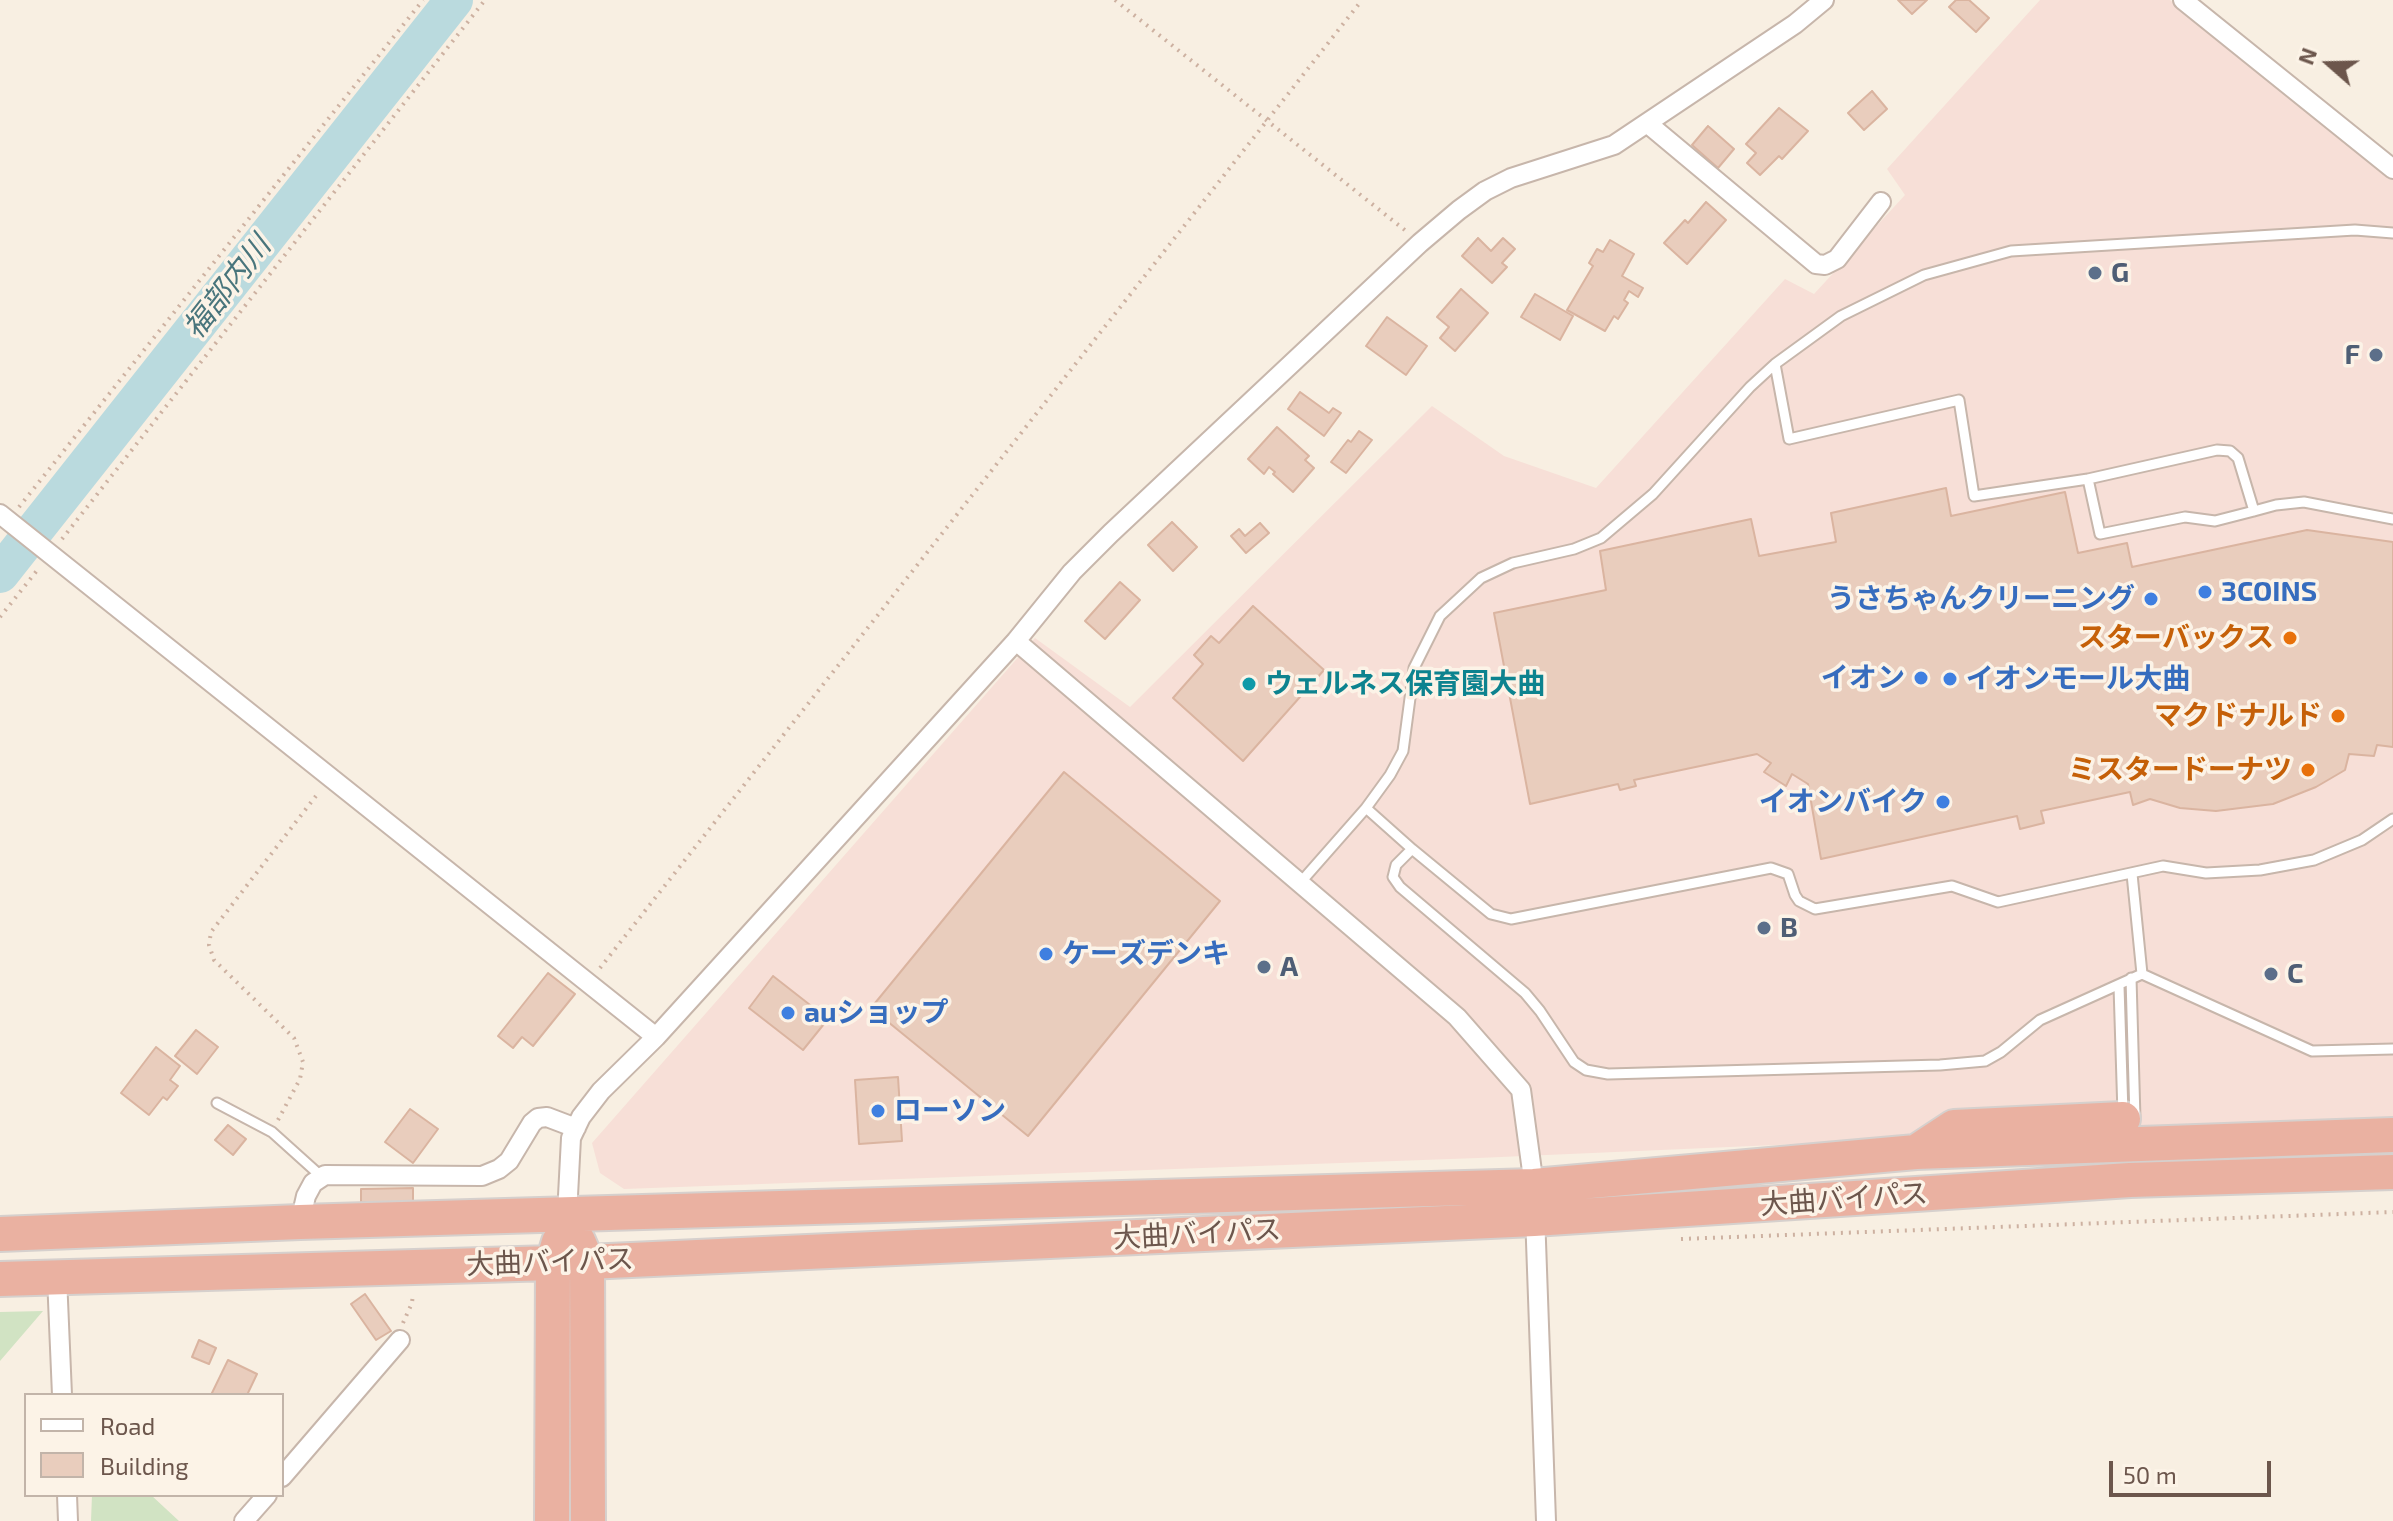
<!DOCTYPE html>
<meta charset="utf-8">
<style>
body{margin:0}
#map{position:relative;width:2393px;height:1521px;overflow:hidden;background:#f8efe2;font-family:"Exo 2",sans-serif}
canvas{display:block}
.legend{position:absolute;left:24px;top:1393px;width:260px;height:104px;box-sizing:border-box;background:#fcf3e7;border:2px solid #c2b4a9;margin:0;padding:10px 14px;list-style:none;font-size:24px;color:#6c564c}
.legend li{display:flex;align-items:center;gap:16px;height:40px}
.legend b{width:40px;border:2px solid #c2b4a9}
.north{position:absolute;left:2289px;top:24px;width:80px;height:80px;-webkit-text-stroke:6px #fcf3e7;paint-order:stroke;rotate:290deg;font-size:22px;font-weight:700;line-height:32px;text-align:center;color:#6c564c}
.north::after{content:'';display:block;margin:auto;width:28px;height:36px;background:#6c564c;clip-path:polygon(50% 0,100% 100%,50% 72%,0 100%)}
.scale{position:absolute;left:2109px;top:1461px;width:162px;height:36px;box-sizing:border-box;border:4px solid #6c564c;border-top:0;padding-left:10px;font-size:24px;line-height:28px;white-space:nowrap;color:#6c564c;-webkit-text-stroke:6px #fcf3e7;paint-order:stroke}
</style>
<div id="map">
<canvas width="2393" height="1521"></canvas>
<ul class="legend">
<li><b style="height:10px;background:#fff"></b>Road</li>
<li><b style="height:22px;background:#e9cdbd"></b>Building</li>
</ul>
<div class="north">N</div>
<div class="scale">50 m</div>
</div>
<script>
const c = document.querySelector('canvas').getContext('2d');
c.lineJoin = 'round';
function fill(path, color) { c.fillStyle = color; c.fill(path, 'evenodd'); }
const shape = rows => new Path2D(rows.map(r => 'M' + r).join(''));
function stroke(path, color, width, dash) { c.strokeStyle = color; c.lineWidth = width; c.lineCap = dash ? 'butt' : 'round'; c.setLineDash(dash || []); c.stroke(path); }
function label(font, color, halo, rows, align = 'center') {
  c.font = font + ' "Exo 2","Noto Sans JP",sans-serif'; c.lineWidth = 7; c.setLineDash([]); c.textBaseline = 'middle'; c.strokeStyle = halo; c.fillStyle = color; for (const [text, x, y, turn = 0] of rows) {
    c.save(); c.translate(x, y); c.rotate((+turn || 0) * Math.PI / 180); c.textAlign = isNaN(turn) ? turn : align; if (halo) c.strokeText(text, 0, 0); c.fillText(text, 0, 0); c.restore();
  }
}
fill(shape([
 [2040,0,2170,0,2393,179,2393,1118,1478,1158,624,1189,600,1173,592,1143,1035,638,1130,707,1432,406,1504,456,1596,488,1785,279,1814,294,1905,195,1887,169]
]), '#f7dfd7');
fill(shape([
 [43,1311,0,1361,0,1312],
 [92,1495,151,1495,179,1521,91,1521]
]), '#d1e3c3');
stroke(shape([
 [0,574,454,0]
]), '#badade', 38);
const building = shape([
 [1898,0,1927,0,1912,14,1898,0],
 [1956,0,1969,0,1989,18,1976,32,1949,7,1956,0],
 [1872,91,1887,109,1864,130,1848,113,1872,91],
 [1779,108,1808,131,1782,159,1779,156,1760,175,1747,163,1756,153,1746,144,1779,108],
 [1708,126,1734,149,1718,168,1692,145,1708,126],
 [1706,202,1726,220,1687,264,1664,243,1685,220,1688,223,1706,202],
 [1478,238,1491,251,1503,238,1515,249,1502,263,1507,267,1492,283,1462,256,1478,238],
 [1610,240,1634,254,1622,276,1643,288,1638,297,1629,291,1624,300,1628,303,1618,319,1614,316,1605,331,1567,310,1593,266,1589,263,1597,249,1603,252,1610,240],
 [1461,289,1488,313,1455,351,1440,338,1449,327,1437,317,1461,289],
 [1535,294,1573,316,1560,340,1521,317,1535,294],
 [1387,317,1427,346,1406,375,1366,346,1387,317],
 [1300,392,1329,413,1333,408,1341,413,1324,436,1288,409,1300,392],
 [1277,427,1309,456,1305,460,1314,468,1293,492,1273,474,1275,472,1269,467,1264,474,1248,459,1277,427],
 [1359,431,1372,440,1346,473,1331,462,1348,440,1351,442,1359,431],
 [1946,488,1951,516,2065,492,2078,553,2127,543,2132,567,2307,530,2393,542,2393,747,2377,745,2374,756,2349,754,2345,770,2316,787,2273,804,2216,811,2180,808,2150,799,2133,805,2130,792,2041,811,2044,823,2020,829,2017,816,1821,859,1808,784,1792,774,1786,786,1764,772,1771,763,1757,754,1634,780,1636,786,1620,790,1618,784,1530,804,1494,613,1606,590,1600,551,1751,519,1759,556,1836,542,1831,513,1946,488],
 [1172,522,1197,547,1173,571,1148,545,1172,522],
 [1260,523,1269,533,1246,553,1231,536,1239,529,1245,536,1260,523],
 [1120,582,1140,600,1105,639,1085,621,1120,582],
 [1253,606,1324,670,1243,761,1173,698,1203,664,1194,655,1211,636,1219,643,1253,606],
 [1064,772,1220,901,1028,1136,871,1008,1064,772],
 [548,973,575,994,533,1046,522,1037,513,1048,498,1036,548,973],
 [773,976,828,1019,803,1050,749,1008,773,976],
 [196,1030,218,1047,197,1074,175,1056,196,1030],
 [156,1047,180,1066,170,1080,178,1086,167,1100,163,1097,149,1115,121,1093,156,1047],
 [898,1077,902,1141,859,1144,855,1080,898,1077],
 [410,1109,438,1129,413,1163,385,1142,410,1109],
 [228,1125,246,1139,233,1155,215,1140,228,1125],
 [413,1188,413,1202,361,1202,361,1189,413,1188],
 [365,1294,391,1331,376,1340,351,1304,365,1294],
 [199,1340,216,1348,209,1364,192,1357,199,1340],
 [228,1360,257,1374,247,1395,211,1395,228,1360]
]);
fill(building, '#e9cdbd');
stroke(building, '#dab4a0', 2);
const lane = shape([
 [1775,364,1789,439,1959,400,1974,496,2088,479],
 [2254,511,2238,458,2230,451,2217,450,2088,479,2100,534,2185,517,2215,521,2254,511,2276,505,2304,502,2393,519],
 [1366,808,1390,775,1403,751,1414,668,1440,616,1481,578,1513,563,1574,549,1601,538,1653,494,1750,387,1775,364,1841,316,1924,275,2011,251,2355,230,2393,233],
 [1412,849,1491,914,1511,919,1771,868,1788,874,1795,895,1799,901,1815,909,1952,886,1998,902,2163,866,2206,873,2260,870,2314,860,2362,840,2393,819],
 [1300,883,1366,808,1412,849,1396,865,1393,877,1400,887,1525,993,1540,1011,1574,1062,1586,1070,1608,1074,1940,1065,1985,1061,2001,1052,2040,1020,2142,974,2132,874],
 [2142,974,2312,1051,2393,1049],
 [2131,978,2135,1119],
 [2119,986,2123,1114],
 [217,1103,272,1132,322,1177]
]);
const street = shape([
 [2183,0,2393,169],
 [1647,123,1816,264,1825,265,1837,259,1881,202],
 [0,514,656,1037],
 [1016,641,1457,1017,1521,1090,1534,1186,1546,1521],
 [567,1215,571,1138,581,1117,601,1091,656,1037,1016,641,1072,572,1111,533,1420,243,1459,210,1485,191,1511,178,1614,145,1795,24,1824,0],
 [300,1222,306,1196,313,1183,325,1175,482,1176,499,1169,509,1161,532,1123,538,1118,547,1117,576,1128],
 [57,1277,62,1395],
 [282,1477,400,1340],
 [67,1495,68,1521],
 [244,1521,267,1495]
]);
const highway = shape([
 [1916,1152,1954,1127,2123,1119],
 [0,1234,300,1222,1534,1186,1916,1152,2393,1135],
 [578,1241,587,1262,588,1521],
 [0,1279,587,1262,1534,1219,2130,1180,2393,1172],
 [552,1521,553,1262,559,1242]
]);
stroke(lane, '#c7b6ab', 13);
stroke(street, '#c7b6ab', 22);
stroke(highway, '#d6d0cd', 38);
stroke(shape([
 [1115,0,1406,231],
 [19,507,423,0],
 [62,539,485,0],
 [0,617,39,568],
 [600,968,1362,0],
 [278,1120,300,1079,303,1062,294,1038,214,960,209,945,211,932,319,792],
 [1681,1239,2393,1212],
 [403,1323,412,1303,413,1293]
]), '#cdb1a1', 4, [2, 6]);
stroke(lane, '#fff', 9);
stroke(street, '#fff', 18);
stroke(highway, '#eab1a1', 34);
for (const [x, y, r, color] of [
 [2095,273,8,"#5c6f8a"],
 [2376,355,8,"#5c6f8a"],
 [2205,592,8,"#3f7fe0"],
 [2151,599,8,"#3f7fe0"],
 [2290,638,8,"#e8710a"],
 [1921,678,8,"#3f7fe0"],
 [1950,679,8,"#3f7fe0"],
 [1249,684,8,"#0f9aa8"],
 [2338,716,8,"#e8710a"],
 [2308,770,8,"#e8710a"],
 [1943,802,8,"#3f7fe0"],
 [1764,928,8,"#5c6f8a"],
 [1046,954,8,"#3f7fe0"],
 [1264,967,8,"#5c6f8a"],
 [2271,974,8,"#5c6f8a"],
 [788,1013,8,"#3f7fe0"],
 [878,1111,8,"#3f7fe0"]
]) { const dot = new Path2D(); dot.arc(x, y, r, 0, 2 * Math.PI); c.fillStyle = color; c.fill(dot); stroke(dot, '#fcf3e7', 3); }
label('bold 28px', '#4e5e75', '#fcf3e7', [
 ["G",2111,273],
 ["F",2360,355,"right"],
 ["B",1780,928],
 ["A",1280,967],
 ["C",2287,974]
], 'left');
label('bold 28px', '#366cbe', '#fcf3e7', [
 ["3COINS",2221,592],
 ["うさちゃんクリーニング",2135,599,"right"],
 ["イオン",1905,678,"right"],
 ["イオンモール大曲",1966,679],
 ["イオンバイク",1927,802,"right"],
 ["ケーズデンキ",1062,954],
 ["auショップ",804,1013],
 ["ローソン",894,1111]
], 'left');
label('bold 28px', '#c56008', '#fcf3e7', [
 ["スターバックス",2274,638],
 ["マクドナルド",2322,716],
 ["ミスタードーナツ",2292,770]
], 'right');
label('bold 28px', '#0d838f', '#fcf3e7', [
 ["ウェルネス保育園大曲",1265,684]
], 'left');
label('28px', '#6c564c', '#fcf3e7', [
 ["大曲バイパス",1844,1199,-4],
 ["大曲バイパス",1197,1234,-3],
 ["大曲バイパス",550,1262,-2]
]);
label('italic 30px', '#49757c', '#fcf3e7', [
 ["福部内川",227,287,-52]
]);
</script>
